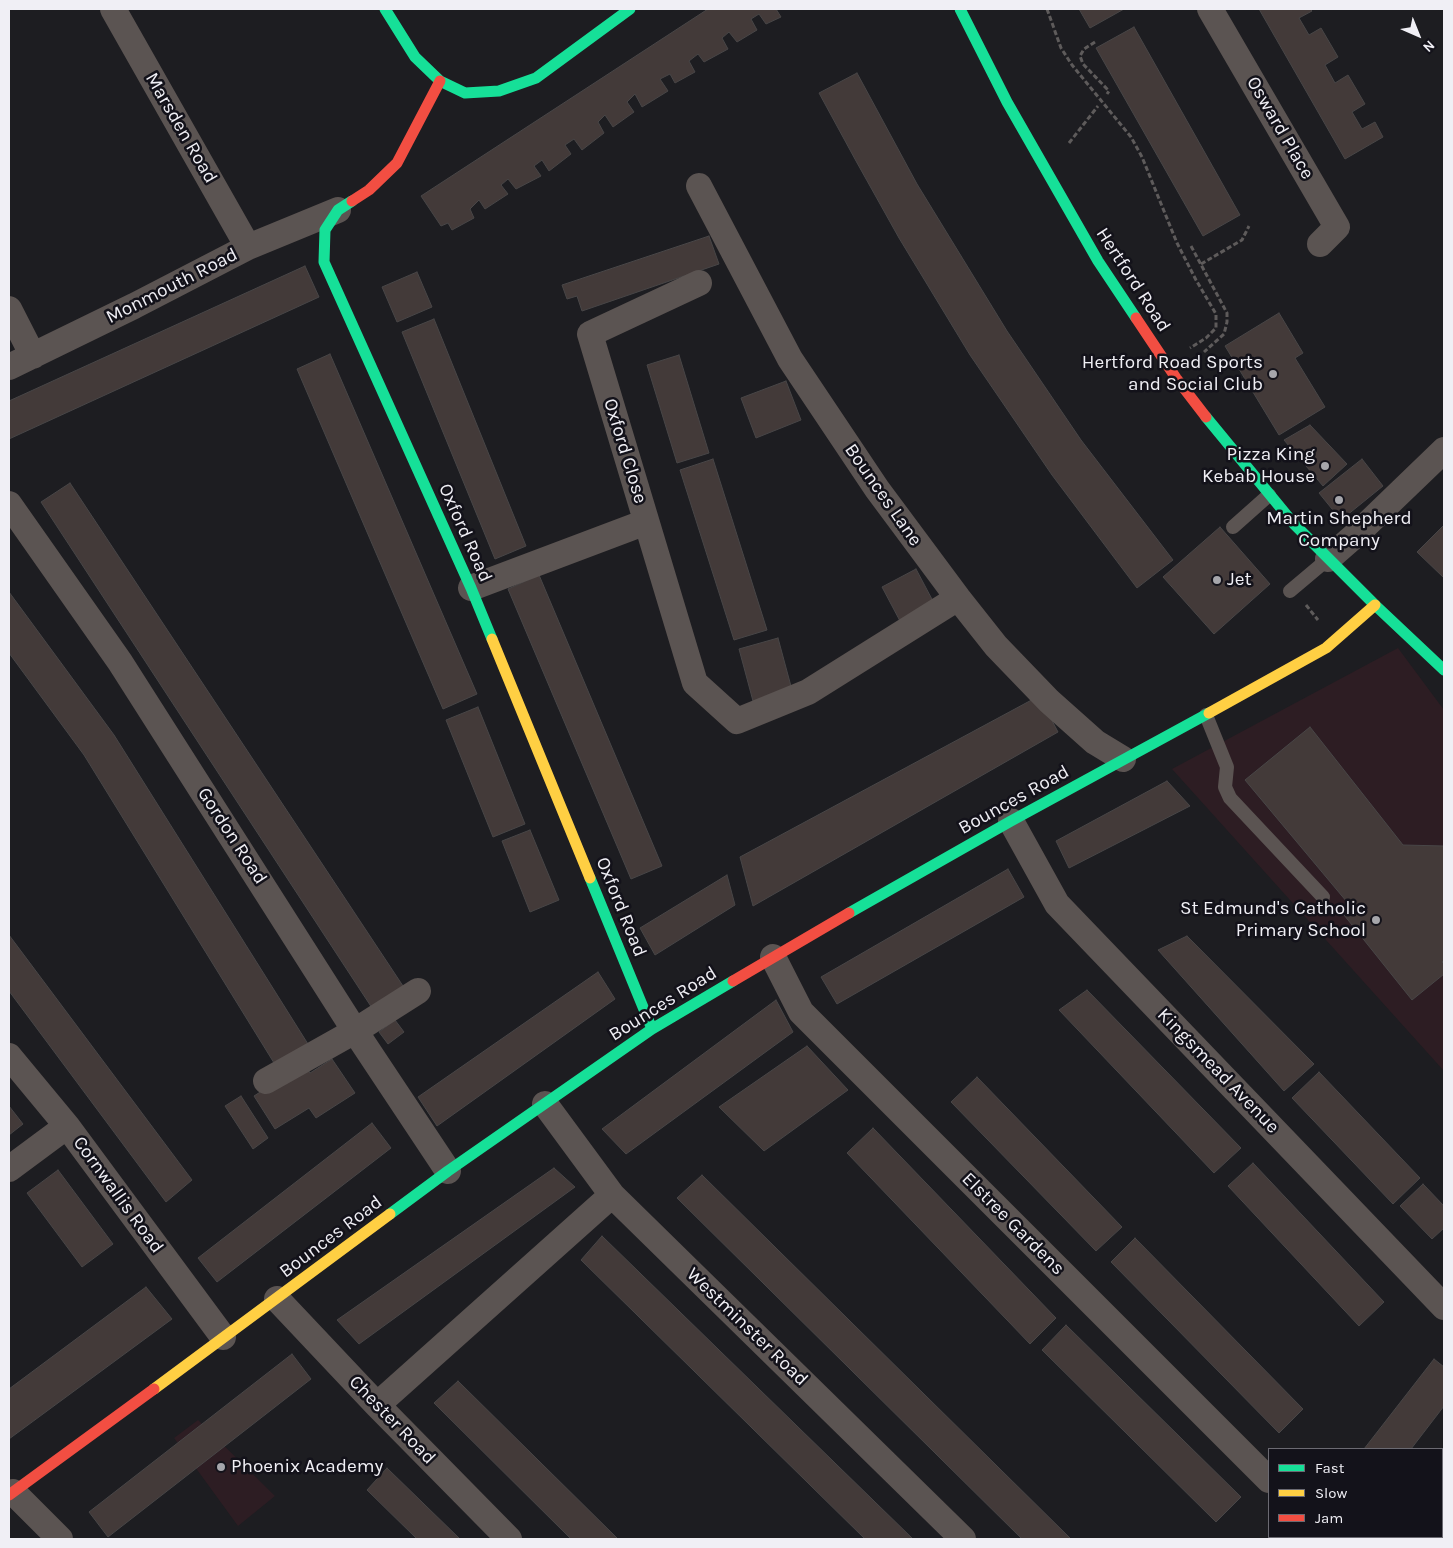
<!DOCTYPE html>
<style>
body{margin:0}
#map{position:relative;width:1453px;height:1548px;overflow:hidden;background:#1d1d21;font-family:Karla,sans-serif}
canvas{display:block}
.frame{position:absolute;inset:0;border:10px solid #f0eff5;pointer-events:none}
.legend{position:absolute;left:1268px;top:1448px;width:175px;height:90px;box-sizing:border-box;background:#13121a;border:1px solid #6b6a72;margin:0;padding:6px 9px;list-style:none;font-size:15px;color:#f0eff5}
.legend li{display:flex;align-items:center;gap:10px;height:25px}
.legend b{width:25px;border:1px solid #6b6a72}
.north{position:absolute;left:1393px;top:10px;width:50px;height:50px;-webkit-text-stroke:4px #13121a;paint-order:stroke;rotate:136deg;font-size:14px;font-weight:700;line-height:20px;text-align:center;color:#f0eff5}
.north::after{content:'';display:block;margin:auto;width:18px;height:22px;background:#f0eff5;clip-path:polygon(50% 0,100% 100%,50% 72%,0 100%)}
</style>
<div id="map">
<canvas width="1453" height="1548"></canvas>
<div class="frame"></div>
<ul class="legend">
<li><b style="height:6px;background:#16e098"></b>Fast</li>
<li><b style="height:6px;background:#ffcf43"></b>Slow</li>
<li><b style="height:6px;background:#f24e42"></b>Jam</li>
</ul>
<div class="north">N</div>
</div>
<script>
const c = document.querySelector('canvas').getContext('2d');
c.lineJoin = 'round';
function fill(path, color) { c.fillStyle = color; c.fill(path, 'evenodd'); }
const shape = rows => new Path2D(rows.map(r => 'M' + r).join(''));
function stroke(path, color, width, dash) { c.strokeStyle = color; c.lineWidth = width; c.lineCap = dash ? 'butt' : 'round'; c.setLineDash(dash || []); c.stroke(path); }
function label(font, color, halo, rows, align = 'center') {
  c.font = font + ' Karla,sans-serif'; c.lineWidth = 5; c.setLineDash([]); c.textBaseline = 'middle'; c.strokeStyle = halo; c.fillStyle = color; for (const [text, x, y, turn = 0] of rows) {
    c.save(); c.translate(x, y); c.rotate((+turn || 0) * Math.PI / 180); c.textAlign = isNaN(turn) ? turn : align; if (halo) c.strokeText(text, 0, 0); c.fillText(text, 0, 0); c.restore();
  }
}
fill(shape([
 [1398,648,1444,710,1444,1071,1172,769],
 [198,1420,275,1496,238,1526,174,1438]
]), '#2d1d23');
const building = shape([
 [708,9,776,9,781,17,766,24,759,14,751,19,757,30,737,42,729,32,722,38,728,49,704,62,698,54,689,61,695,72,675,83,670,74,660,79,668,91,642,107,635,94,627,102,634,112,613,127,605,115,598,122,604,133,582,150,574,139,565,145,571,154,549,171,542,160,534,166,541,176,516,189,508,179,501,185,508,194,485,209,479,200,470,209,474,218,452,230,448,223,441,226,421,196,708,9],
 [1079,9,1124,9,1090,28,1079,9],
 [1259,9,1310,9,1312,11,1299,18,1309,35,1321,28,1338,57,1325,65,1335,83,1348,75,1365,104,1352,112,1362,129,1375,122,1383,137,1345,159,1259,9],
 [1134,27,1240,215,1203,236,1096,48,1134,27],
 [857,73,917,184,1007,331,1081,440,1173,560,1137,588,1052,475,970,355,899,238,856,161,819,93,857,73],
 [709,236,719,264,582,311,577,296,567,299,562,285,709,236],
 [305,266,319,297,9,439,9,401,305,266],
 [417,272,432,307,397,322,382,287,417,272],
 [1279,313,1303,353,1295,358,1325,407,1279,435,1225,346,1279,313],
 [434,319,526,546,495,559,402,332,434,319],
 [330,354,477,694,443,709,297,369,330,354],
 [679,355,709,453,677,463,647,365,679,355],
 [786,381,801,420,756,438,741,398,786,381],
 [1310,425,1347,464,1323,486,1284,440,1310,425],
 [713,459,767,630,734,640,680,470,713,459],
 [1362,459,1383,486,1341,520,1319,493,1362,459],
 [70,483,405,989,374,1011,41,502,70,483],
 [1444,525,1444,578,1417,552,1444,525],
 [1220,527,1270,584,1214,634,1163,577,1220,527],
 [916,569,934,603,900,621,882,587,916,569],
 [539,575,662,866,631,879,508,589,539,575],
 [9,592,114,735,313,1052,279,1071,84,755,9,653,9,592],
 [778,638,792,690,753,701,739,649,778,638],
 [1039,696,1058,732,753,906,740,857,1039,696],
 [478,707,525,824,493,837,446,720,478,707],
 [1310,727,1403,845,1444,846,1444,960,1442,962,1444,964,1444,974,1412,1000,1340,910,1347,902,1245,780,1310,727],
 [1167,781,1190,806,1069,868,1056,841,1167,781],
 [530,830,559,900,530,912,502,841,530,830],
 [1008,869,1024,897,837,1004,821,977,1008,869],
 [727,875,735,905,655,955,640,928,727,875],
 [9,935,192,1180,166,1202,9,991,9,935],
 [1187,936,1314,1064,1284,1091,1158,950,1187,936],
 [598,972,615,999,437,1126,418,1097,598,972],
 [1087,990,1241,1148,1214,1173,1059,1010,1087,990],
 [776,1000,793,1032,626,1154,602,1129,776,1000],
 [395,1020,404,1032,388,1044,379,1032,395,1020],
 [807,1046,848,1090,764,1151,719,1107,807,1046],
 [332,1059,355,1093,316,1118,309,1108,275,1129,254,1096,304,1064,310,1073,332,1059],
 [1319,1072,1420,1178,1393,1204,1292,1098,1319,1072],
 [977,1077,1122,1227,1096,1251,951,1102,977,1077],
 [241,1096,268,1138,253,1149,225,1106,241,1096],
 [9,1106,23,1124,9,1135,9,1106],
 [372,1123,391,1148,217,1282,198,1258,372,1123],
 [873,1128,1056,1318,1030,1344,847,1153,873,1128],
 [1253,1163,1384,1302,1359,1326,1228,1186,1253,1163],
 [554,1168,575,1187,359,1344,337,1320,554,1168],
 [58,1170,113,1244,82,1267,27,1193,58,1170],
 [702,1175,1071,1539,1022,1539,677,1198,702,1175],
 [1423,1184,1444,1206,1444,1228,1432,1239,1400,1206,1423,1184],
 [602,1236,913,1539,865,1539,581,1260,602,1236],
 [1135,1238,1303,1409,1279,1433,1111,1262,1135,1238],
 [146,1287,172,1319,9,1439,9,1389,146,1287],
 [1066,1325,1241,1497,1216,1522,1042,1350,1066,1325],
 [292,1354,311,1379,108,1537,89,1512,292,1354],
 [1434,1359,1444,1367,1444,1406,1411,1449,1364,1449,1434,1359],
 [458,1381,618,1539,571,1539,434,1403,458,1381],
 [387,1468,460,1539,417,1539,367,1490,387,1468],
 [1444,1523,1444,1539,1432,1539,1434,1537,1442,1537,1442,1526,1444,1523]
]);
fill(building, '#433a39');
stroke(building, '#484647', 1);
stroke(shape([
 [1047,9,1061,48,1072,65,1131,137,1142,157,1177,243,1196,280,1216,314,1216,328,1206,338,1190,348],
 [1095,42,1084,49,1080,56,1083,64,1109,91,1107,94],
 [1069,143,1098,106],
 [1191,246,1227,313,1227,322,1224,334,1204,352],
 [1201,264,1242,240,1249,226],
 [1306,605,1318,620]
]), '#5e5b5b', 3, [5, 2.5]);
stroke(shape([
 [1233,527,1269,495],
 [1290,591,1328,559],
 [1206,715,1227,767,1225,787,1230,798,1323,897]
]), '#5b5452', 14);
stroke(shape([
 [113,9,248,247],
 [1210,9,1337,227,1320,244],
 [699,186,790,359,877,489,958,598,996,646,1049,701,1095,742,1123,759],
 [699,283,590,334,695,683,737,721,808,692,958,598],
 [9,309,33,356],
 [9,367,134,306,248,247,338,210],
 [9,504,120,662,355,1031,448,1171],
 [1328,559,1360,531,1444,450],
 [471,588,646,522],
 [1011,821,1057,904,1444,1307],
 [773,957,801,1012,1269,1480],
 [9,1056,67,1126,223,1337],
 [266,1081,355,1031,418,991],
 [545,1104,612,1195,963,1539],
 [9,1169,67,1126],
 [277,1299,377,1405,509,1539],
 [377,1405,612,1195],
 [1442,1466,1444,1463],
 [13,1492,60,1539],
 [1326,1537,1329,1539],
 [1388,1539,1390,1537]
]), '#5b5452', 26);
stroke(shape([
 [385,9,415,57,440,81,465,93,499,91,536,78,630,9],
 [960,9,1007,102,1098,261,1136,318],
 [352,201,338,210,325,230,324,262,471,588,492,639],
 [1206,417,1294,524,1375,605,1444,670],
 [590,878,652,1029],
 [849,913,1011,821,1209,713],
 [390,1214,448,1171,652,1029,733,981]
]), '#16e098', 11);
stroke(shape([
 [492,639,590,878],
 [1209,713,1326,648,1375,605],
 [154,1389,390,1214]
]), '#ffcf43', 11);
stroke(shape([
 [352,201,369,190,397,163,440,81],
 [1136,318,1176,378,1206,417],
 [733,981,849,913],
 [9,1495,154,1389]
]), '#f24e42', 11);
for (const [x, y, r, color] of [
 [1273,374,5,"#a6a6ab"],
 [1325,466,5,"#a6a6ab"],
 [1339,500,5,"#a6a6ab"],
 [1217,580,5,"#a6a6ab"],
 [1376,920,5,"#a6a6ab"],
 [221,1467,5,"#a6a6ab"]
]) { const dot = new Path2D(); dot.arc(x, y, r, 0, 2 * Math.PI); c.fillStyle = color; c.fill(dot); stroke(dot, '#13121a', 2); }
label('19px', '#f0eff5', '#13121a', [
 ["Marsden Road",181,128,60],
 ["Osward Place",1280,128,60],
 ["Hertford Road",1133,280,57],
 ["Monmouth Road",172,286,-27],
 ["Oxford Close",625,451,73],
 ["Bounces Lane",883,495,55],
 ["Oxford Road",465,533,66],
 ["Bounces Road",1014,800,-29],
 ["Gordon Road",232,836,57],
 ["Oxford Road",621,907,68],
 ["Bounces Road",663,1004,-32],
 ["Kingsmead Avenue",1218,1071,46],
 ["Cornwallis Road",118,1195,54],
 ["Elstree Gardens",1013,1224,45],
 ["Bounces Road",331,1237,-37],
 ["Westminster Road",747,1327,44],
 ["Chester Road",392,1420,46]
]);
label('19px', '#f0eff5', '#13121a', [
 ["Hertford Road Sports",1263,363],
 ["and Social Club",1263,385],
 ["Pizza King",1315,455],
 ["Kebab House",1315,477],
 ["Martin Shepherd",1339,519,"center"],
 ["Company",1339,541,"center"],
 ["Jet",1227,580,"left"],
 ["St Edmund's Catholic",1366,909],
 ["Primary School",1366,931],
 ["Phoenix Academy",231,1467,"left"]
], 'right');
</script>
